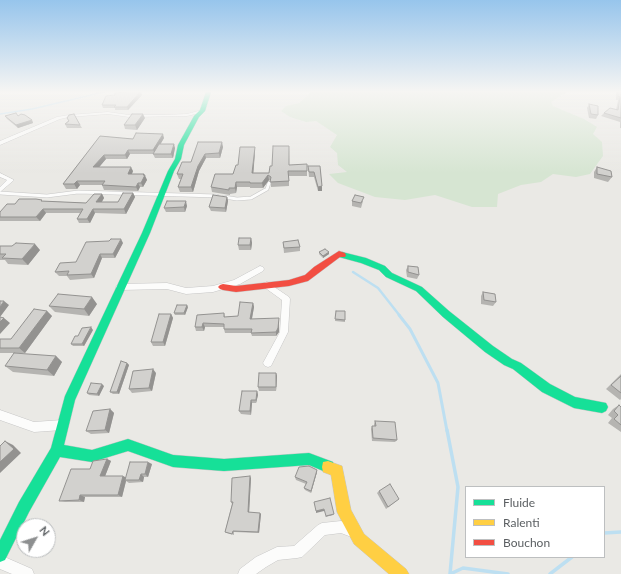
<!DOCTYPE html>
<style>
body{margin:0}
#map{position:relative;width:621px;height:574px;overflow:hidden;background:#eae9e5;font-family:Lato,sans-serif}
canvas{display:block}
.legend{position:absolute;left:465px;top:486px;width:140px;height:72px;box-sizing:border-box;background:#fff;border:1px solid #bdbfc0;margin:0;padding:5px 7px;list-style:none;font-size:12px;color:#5b5f62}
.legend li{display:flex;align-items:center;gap:8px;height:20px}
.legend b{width:20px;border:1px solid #bdbfc0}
.north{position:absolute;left:16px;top:518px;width:40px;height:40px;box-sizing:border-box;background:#fff;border:1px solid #bdbfc0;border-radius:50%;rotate:51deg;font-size:11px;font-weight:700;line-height:16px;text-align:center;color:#5b5f62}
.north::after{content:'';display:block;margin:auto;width:14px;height:18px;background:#8d8f90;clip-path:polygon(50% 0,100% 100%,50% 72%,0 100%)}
</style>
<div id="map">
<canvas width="621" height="574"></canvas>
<ul class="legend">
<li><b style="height:5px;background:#16e098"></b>Fluide</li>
<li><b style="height:5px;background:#ffcf43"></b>Ralenti</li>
<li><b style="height:5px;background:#f24e42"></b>Bouchon</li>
</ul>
<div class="north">N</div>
</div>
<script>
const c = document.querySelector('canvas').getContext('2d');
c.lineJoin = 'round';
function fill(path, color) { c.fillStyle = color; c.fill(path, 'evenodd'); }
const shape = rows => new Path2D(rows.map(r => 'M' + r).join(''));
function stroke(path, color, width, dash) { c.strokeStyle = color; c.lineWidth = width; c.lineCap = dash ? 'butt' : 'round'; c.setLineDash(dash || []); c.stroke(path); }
fill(shape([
 [311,92,567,92,551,102,553,106,584,119,597,127,593,134,602,142,603,156,590,174,576,177,553,174,541,182,521,185,498,194,497,207,472,207,435,195,405,200,375,197,338,183,329,174,347,172,338,165,337,153,330,147,337,135,316,121,306,122,290,117,281,111,286,106,299,103]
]), '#d6e5d2');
stroke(shape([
 [0,114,32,109,104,92]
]), '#bddff1', 1.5);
stroke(shape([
 [353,272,378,288,400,316]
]), '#bddff1', 2.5);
stroke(shape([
 [399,315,410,329,438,383,447,431]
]), '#bddff1', 3);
stroke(shape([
 [447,430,458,487,450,574],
 [604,533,621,532],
 [450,574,463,568,508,574],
 [550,574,572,557]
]), '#bddff1', 3.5);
const lane = shape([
 [0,193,47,196,78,192,217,196],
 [224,197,237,199,251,198,267,189,269,183]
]);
const street = shape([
 [202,110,204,111,204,112,187,116,129,117,108,114,69,117,60,119,0,145,0,141,57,117,69,115,108,112,129,115,163,115,187,114,202,110],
 [0,173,14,180,0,192,0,187,7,180,0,177,0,173],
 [260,266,263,267,264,269,263,271,240,284,213,292,186,294,167,289,120,290,117,289,116,287,117,285,120,284,167,283,186,288,213,286,234,280,260,266],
 [267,282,289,297,290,299,288,332,271,366,268,367,265,366,263,363,280,332,282,300,264,287,263,285,264,283,267,282],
 [0,410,34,422,62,420,66,421,67,425,66,429,62,430,34,432,0,420,0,410],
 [341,521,358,528,360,532,358,536,354,538,341,533,325,535,302,557,297,558,278,560,266,567,256,574,238,574,240,569,256,557,277,547,294,546,318,525,322,523,341,521],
 [0,555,32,569,34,574,12,574,0,569,0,555]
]);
const fast = shape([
 [206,92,211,92,205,111,199,117,184,145,181,159,174,171,150,233,75,400,64,445,92,450,128,439,173,455,224,459,309,453,333,462,334,467,333,472,328,473,309,465,224,471,173,467,128,451,92,462,60,457,29,512,5,560,0,562,0,540,19,502,51,448,65,396,142,233,168,171,175,159,178,145,194,116,200,110,206,92],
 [342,252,366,258,385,266,392,273,422,287,449,311,493,346,512,359,521,363,550,384,575,397,606,403,608,407,606,411,602,413,574,408,542,392,513,369,504,365,485,352,443,317,416,291,386,277,379,270,361,263,339,257,338,255,342,252]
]);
const slow = shape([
 [328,461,342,466,351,510,364,534,406,569,409,574,389,574,354,544,337,512,331,475,323,472,322,467,323,462,328,461]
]);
const jam = shape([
 [339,251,345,253,346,255,345,257,340,257,308,281,289,286,236,292,223,290,220,289,218,287,220,285,223,284,236,286,289,280,305,275,314,267,339,251]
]);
stroke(lane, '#c6c6c6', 4);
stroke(street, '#c6c6c6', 1);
stroke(fast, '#c5c6c6', 1);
stroke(slow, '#c5c6c6', 1);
stroke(jam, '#c5c6c6', 1);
stroke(lane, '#fcfcfb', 3);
fill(street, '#fcfcfb');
fill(fast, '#16e098');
fill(slow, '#ffcf43');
fill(jam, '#f24e42');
fill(shape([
 [616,92,621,92,621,128,620,128,620,122,601,116,604,113,616,110,618,100,616,100],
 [142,95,128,110,115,110,115,108,103,108,102,105],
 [589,104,598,115,596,119,589,118,587,108],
 [74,114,82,128,67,128,65,124],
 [5,116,18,116,32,120,33,123,18,128,7,119],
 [145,118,137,130,125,129,124,125],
 [100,136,133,139,164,138,160,144,175,148,173,158,155,158,153,154,130,154,127,159,106,159,99,167,133,171,132,174,145,175,147,180,143,187,140,187,138,191,104,190,102,185,80,185,77,189,66,189,63,184],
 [198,142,223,147,220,158,206,158,199,171,193,192,180,192,178,187,181,179,179,179,177,174,191,162],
 [255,152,253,173,269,173,289,165,307,171,307,176,289,176,289,186,271,187,271,181,269,180,263,188,250,188,250,187,237,187,236,193,230,194,230,195,212,192,211,187,233,174,238,165],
 [308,166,320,166,322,191,318,191,314,177,309,177],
 [597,167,612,177,608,182,594,178,594,172],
 [133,193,135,197,126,214,95,213,90,223,79,223,77,219,80,213,46,213,40,221,0,221,0,212,15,204,43,201,86,203,102,194,104,198,102,202,118,202],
 [227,197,228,201,226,212,211,211,209,207],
 [352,201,363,201,361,208,352,206],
 [187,206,185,212,166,212,164,208],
 [251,238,252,243,251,250,239,250,238,245],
 [283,242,300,247,300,251,284,253],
 [123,243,115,258,102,258,94,278,70,280,67,276,59,276,55,272,76,262],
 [0,246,40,250,28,265,8,264,5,260,0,260],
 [319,252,329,252,329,254,323,258,319,254],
 [408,266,419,275,417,279,407,277,406,270],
 [483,292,496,302,493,306,481,304,481,296],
 [253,303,254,307,252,319,279,322,279,332,276,336,252,336,251,333,225,333,224,329,224,327,205,327,204,331,196,331,195,327,224,313,225,317,238,316],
 [97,304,89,316,55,312,49,306],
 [188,307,185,315,175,315,174,313],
 [47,311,52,316,25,353,0,353,0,339,11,339],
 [336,311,345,311,345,322,335,321],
 [171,314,173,318,165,346,153,346,151,342],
 [93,330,84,346,73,346,71,344,78,336],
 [56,356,62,362,54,376,13,372,5,366],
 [127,363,129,365,119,394,113,394,110,392],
 [156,373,152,391,132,393,129,389],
 [276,373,277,376,276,391,259,391,258,387],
 [621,374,621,399,620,400,606,389],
 [104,386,99,396,89,395,87,393],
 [257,391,258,395,256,403,252,403,251,415,241,414,239,411],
 [619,405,621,407,621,432,608,423,612,418,608,415,613,409],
 [110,409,114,413,109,433,91,434,86,431],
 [375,421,397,440,395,442,372,441,371,429,372,426,374,426,374,424],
 [107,459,111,461,105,476,126,477,152,464,148,477,144,477,143,482,129,483,126,481,122,497,85,497,84,502,65,502,59,501,90,469],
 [317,470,317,472,311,493,305,490,304,488,306,484,296,480,295,477],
 [251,478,249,512,261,514,259,533,234,532,234,535,227,533,225,532,232,504,231,502],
 [379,491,399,499,386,509,377,493]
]), '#b5b4b1');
fill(shape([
 [140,92,141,92,142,95,128,110,127,107],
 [143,114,145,118,137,130,135,125],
 [32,120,33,123,18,128,16,125],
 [163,134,164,138,155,154,153,150],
 [222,142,223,147,220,158,219,153],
 [174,144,175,148,173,158,171,154],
 [255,147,255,152,253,178,252,173],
 [128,150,130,154,127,159,125,155],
 [205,154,206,158,199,171,193,192,191,187,198,166],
 [104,155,106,159,95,172,93,167],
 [131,167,133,171,130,178,128,174],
 [144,174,147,180,143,187,141,183],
 [268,175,269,180,263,188,262,183],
 [77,181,80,185,77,189,74,184],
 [236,182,237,187,236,193,235,188],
 [138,183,140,187,138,191,136,187],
 [322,186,322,191,318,191,318,187],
 [133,193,135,197,126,214,124,209],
 [102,194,104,198,99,206,96,202],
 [227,197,228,201,226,212,225,208],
 [186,201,187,206,185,212,184,207],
 [43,209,46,213,40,221,36,217],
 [93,209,95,213,90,223,87,219],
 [251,238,252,243,251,250,250,245],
 [121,239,123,243,115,258,113,254],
 [35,244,40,250,28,265,22,259],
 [329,252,329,254,323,258,323,256],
 [100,254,102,258,94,278,91,274],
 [92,297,97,304,89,316,84,309],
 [4,301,9,305,0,317,0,307],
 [253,303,254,307,251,323,250,319],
 [187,305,188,307,185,315,184,313],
 [47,311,52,316,25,353,19,348],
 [171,314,173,318,165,346,163,342],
 [4,318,10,323,0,334,0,322],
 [279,318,279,332,276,336,276,332],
 [203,323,205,327,204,331,202,327],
 [91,327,93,330,84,346,82,344],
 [56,356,62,362,54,376,47,370],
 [127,363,129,365,119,394,117,392],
 [153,369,156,373,152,391,149,388],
 [276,373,277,376,276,391],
 [102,384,104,386,99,396,97,394],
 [257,391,258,395,256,403,256,400],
 [251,400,252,403,251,415,250,411],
 [110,409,114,413,109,433,105,430],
 [5,441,13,445,21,453,0,473,0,462],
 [107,459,111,461,104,479,100,476],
 [148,462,152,464,148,477,145,474],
 [317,470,317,472,311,493,311,491],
 [141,474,144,477,143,482,139,480],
 [123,476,127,478,125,480,126,481,122,497,118,495],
 [250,476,251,478,249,514,248,512],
 [80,495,85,497,84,502,79,500],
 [324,509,324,511,316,513,316,511],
 [260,513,261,514,259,533,258,532],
 [334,514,333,515,325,517,326,516]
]), '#939290');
const building = shape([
 [130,92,140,92,127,107,114,107,116,105,102,105,106,96,115,95,115,93,130,92],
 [618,92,621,92,621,118,604,113,610,108,618,110,620,97,618,96,618,92],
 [589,104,598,106,598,115,591,114,589,104],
 [16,113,18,116,21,114,25,115,32,120,16,125,5,116,16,113],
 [74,114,80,125,65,124,69,121,67,118,69,115,74,114],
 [132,114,143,114,135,125,124,125,132,114],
 [136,133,163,134,153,150,128,150,125,155,104,155,93,167,131,167,128,174,144,174,143,175,145,175,141,183,138,183,136,187,102,185,105,181,77,181,74,184,63,184,100,136,133,139,136,133],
 [198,142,222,142,219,153,205,154,198,166,191,187,178,187,183,174,177,174,182,162,191,162,198,142],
 [159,144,174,144,171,154,153,154,159,144],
 [273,146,289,146,289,165,307,164,307,171,288,171,289,181,270,182,271,177,268,175,262,183,250,183,250,182,236,182,235,188,229,188,229,190,211,187,215,174,233,174,236,165,238,165,240,147,255,147,252,173,269,173,270,166,272,166,273,146],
 [308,166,320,166,322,186,318,187,314,172,309,172,308,166],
 [597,167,611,171,612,177,597,174,597,167],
 [123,193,133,193,124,209,93,209,87,219,77,219,83,209,43,209,36,217,0,217,0,212,7,204,15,204,19,199,36,199,42,200,41,201,86,203,94,194,102,194,96,202,118,202,123,193],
 [213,195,227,197,225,208,209,207,213,195],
 [355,195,364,197,361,203,352,201,355,195],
 [167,201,186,201,184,207,164,208,167,201],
 [239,238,251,238,250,245,238,245,239,238],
 [111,239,121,239,113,254,100,254,91,274,67,275,69,271,55,272,60,263,76,262,86,242,109,241,111,239],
 [298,240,300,247,284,248,283,242,298,240],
 [16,243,35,244,22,259,2,258,6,254,0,254,0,246,12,246,16,243],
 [325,249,329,252,323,256,319,252,325,249],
 [408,266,418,267,419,275,408,272,408,266],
 [483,292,495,294,496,302,484,300,483,292],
 [58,294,92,297,84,309,49,306,58,294],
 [0,301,4,301,0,307,0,301],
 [240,302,253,303,250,319,279,318,278,328,276,332,251,333,252,329,224,329,224,324,203,323,202,327,195,327,197,315,224,313,224,317,238,316,240,302],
 [177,305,187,305,184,313,174,313,177,305],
 [34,309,47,311,19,348,0,348,0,339,11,339,34,309],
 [336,311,345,311,345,320,335,319,336,311],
 [159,314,171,314,163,342,151,342,159,314],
 [0,317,4,318,0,322,0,317],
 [91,327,82,344,71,344,75,336,78,336,82,328,91,327],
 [14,353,56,356,47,370,5,366,14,353],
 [121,361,127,363,117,392,110,392,121,361],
 [153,369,149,388,129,389,133,371,153,369],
 [259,373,276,373,276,387,258,387,259,373],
 [621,376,621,393,611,385,621,376],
 [91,383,102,384,97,394,87,393,91,383],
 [242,391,257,391,256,400,251,400,250,411,239,411,242,391],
 [619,405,621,407,621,425,614,419,618,415,614,411,619,405],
 [110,409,105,430,86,431,93,411,110,409],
 [375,421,395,422,397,440,373,438,372,426,376,426,375,421],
 [5,441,14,449,0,462,0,446,5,441],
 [107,459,100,476,123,476,118,495,80,495,79,500,59,501,71,469,90,469,93,461,107,459],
 [130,462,148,462,145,474,141,474,139,480,125,480,130,462],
 [309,466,317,470,311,491,304,488,307,482,295,477,299,467,309,466],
 [250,476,248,512,260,513,258,532,233,531,232,534,225,532,233,502,231,502,232,478,250,476],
 [390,484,399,499,388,507,379,491,390,484],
 [330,498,334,514,326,516,324,509,316,511,314,502,330,498]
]);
fill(building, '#d2d1ce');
stroke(building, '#939290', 1);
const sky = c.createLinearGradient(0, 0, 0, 173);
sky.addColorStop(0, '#97c5ec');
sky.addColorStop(0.53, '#f6f5f3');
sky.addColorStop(1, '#f6f5f300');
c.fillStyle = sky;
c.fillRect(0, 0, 621, 173);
</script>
